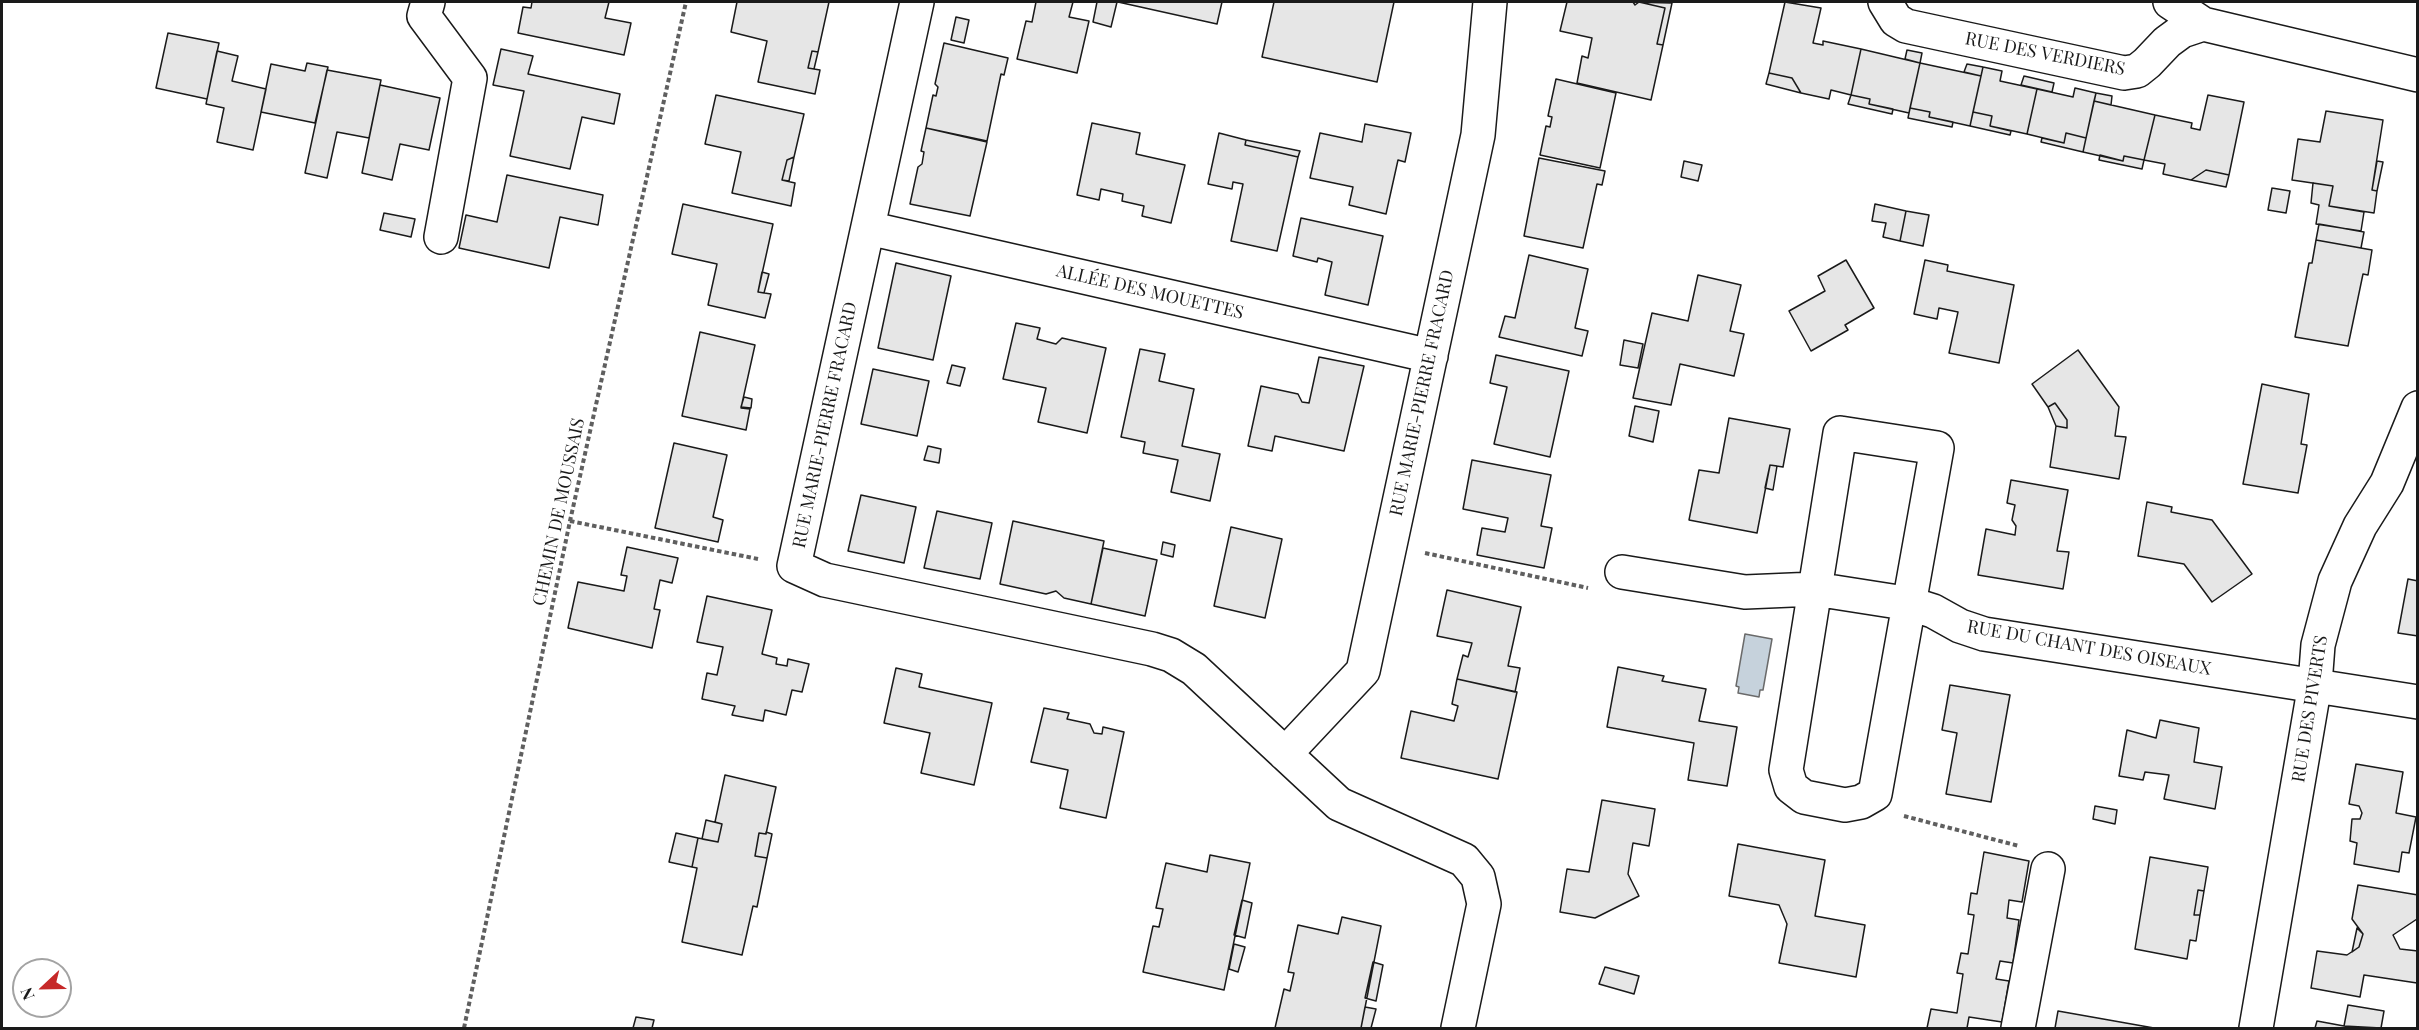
<!DOCTYPE html>
<meta charset="utf-8">
<style>
body{margin:0}
#map{position:relative;width:2419px;height:1030px;overflow:hidden;background:#fff;font-family:"Playfair Display",serif}
canvas{display:block}
.frame{position:absolute;inset:0;border:3px solid #1a1a1a;pointer-events:none}
.north{position:absolute;left:12px;top:958px;width:60px;height:60px;box-sizing:border-box;background:#fff;border:2px solid #a3a3a3;border-radius:50%;rotate:248deg;font-size:16px;font-weight:700;line-height:24px;text-align:center;color:#1a1a1a}
.north::after{content:'';display:block;margin:auto;width:21px;height:27px;background:#c62828;clip-path:polygon(50% 0,100% 100%,50% 72%,0 100%)}
</style>
<div id="map">
<canvas width="2419" height="1030"></canvas>
<div class="frame"></div>
<div class="north">N</div>
</div>
<script>
const c = document.querySelector('canvas').getContext('2d');
c.lineJoin = 'round';
function fill(path, color) { c.fillStyle = color; c.fill(path, 'evenodd'); }
const shape = rows => new Path2D(rows.map(r => 'M' + r).join(''));
function stroke(path, color, width, dash) { c.strokeStyle = color; c.lineWidth = width; c.lineCap = dash ? 'butt' : 'round'; c.setLineDash(dash || []); c.stroke(path); }
function label(font, color, halo, rows, align = 'center') {
  c.font = font + ' "Playfair Display",serif'; c.lineWidth = 4.5; c.setLineDash([]); c.textBaseline = 'middle'; c.strokeStyle = halo; c.fillStyle = color; for (const [text, x, y, turn = 0] of rows) {
    c.save(); c.translate(x, y); c.rotate((+turn || 0) * Math.PI / 180); c.textAlign = isNaN(turn) ? turn : align; if (halo) c.strokeText(text, 0, 0); c.fillText(text, 0, 0); c.restore();
  }
}
const water = shape([
 [1745,634,1772,639,1763,690,1760,690,1759,697,1738,693,1739,687,1736,686,1745,634]
]);
fill(water, '#c6d2dc');
stroke(water, '#6a6a6a', 1.5);
const building = shape([
 [532,2,609,2,605,18,631,23,624,55,518,33,523,7,531,8,532,2],
 [737,2,829,2,818,52,812,51,808,68,820,70,815,94,758,82,767,41,731,32,737,2],
 [1036,2,1073,2,1069,17,1089,21,1077,73,1017,59,1026,21,1032,22,1036,2],
 [1097,2,1117,2,1111,27,1093,22,1097,2],
 [1118,2,1222,2,1217,24,1118,2],
 [1274,2,1394,2,1377,82,1262,57,1274,2],
 [1567,2,1633,2,1635,5,1639,2,1665,8,1657,44,1663,45,1651,100,1577,83,1582,56,1588,58,1592,38,1560,31,1567,2],
 [1633,2,1672,3,1663,45,1657,44,1665,8,1639,2,1635,5,1633,2],
 [1785,2,1821,8,1813,43,1823,45,1823,41,1861,49,1851,95,1831,90,1829,99,1801,93,1792,78,1769,73,1785,2],
 [956,17,969,20,964,43,951,40,956,17],
 [168,33,219,43,207,99,156,88,168,33],
 [944,43,1008,58,1004,75,1001,74,987,141,926,128,933,95,936,96,938,87,935,84,944,43],
 [501,49,533,56,528,74,620,94,614,124,582,117,570,169,510,156,524,91,493,85,501,49],
 [1861,49,1920,63,1909,113,1869,104,1870,99,1851,95,1861,49],
 [1907,50,1922,53,1920,63,1905,59,1907,50],
 [217,51,238,56,232,81,266,89,253,150,217,142,224,108,206,104,217,51],
 [812,51,818,52,814,69,808,68,812,51],
 [307,63,328,67,315,123,261,112,271,64,305,71,307,63],
 [1920,63,1981,76,1970,126,1929,117,1930,112,1910,108,1920,63],
 [1967,64,1983,67,1981,76,1964,72,1967,64],
 [1983,67,2002,71,2000,81,2037,89,2027,134,1990,126,1992,116,1973,112,1983,67],
 [327,70,381,80,369,138,337,132,327,178,305,173,327,70],
 [1769,73,1792,78,1801,93,1766,84,1769,73],
 [2024,76,2054,83,2052,92,2021,85,2024,76],
 [1556,79,1616,93,1600,168,1540,155,1546,126,1550,127,1552,117,1548,116,1556,79],
 [380,85,440,98,429,150,400,144,392,180,362,173,380,85],
 [2075,88,2096,93,2086,138,2066,133,2064,143,2027,134,2037,89,2073,97,2075,88],
 [2096,93,2112,96,2111,105,2094,101,2096,93],
 [716,95,804,114,794,157,787,160,782,180,795,183,791,206,732,193,741,152,705,144,716,95],
 [1851,95,1870,99,1869,104,1893,109,1892,114,1848,104,1851,95],
 [2208,95,2244,102,2229,175,2206,170,2191,180,2163,174,2165,164,2144,160,2155,115,2192,123,2191,128,2200,130,2208,95],
 [2094,101,2155,115,2144,160,2124,156,2123,161,2083,152,2094,101],
 [1910,108,1930,112,1929,117,1953,122,1952,127,1908,118,1910,108],
 [2326,111,2383,120,2372,190,2377,191,2374,213,2329,206,2333,186,2292,180,2298,139,2320,142,2326,111],
 [1973,112,1992,116,1990,126,2011,131,2010,135,1970,126,1973,112],
 [1092,123,1140,133,1136,154,1185,165,1171,223,1142,216,1144,206,1122,201,1123,194,1101,189,1099,200,1077,195,1092,123],
 [1365,124,1411,133,1405,162,1398,160,1386,214,1349,205,1353,187,1310,178,1320,133,1362,142,1365,124],
 [926,128,987,142,970,216,910,204,918,167,922,164,924,152,921,151,926,128],
 [1219,133,1246,140,1245,145,1298,157,1277,251,1231,241,1243,184,1233,182,1232,189,1208,184,1219,133],
 [2066,133,2086,138,2083,152,2041,142,2042,138,2064,143,2066,133],
 [1246,140,1300,151,1298,157,1245,145,1246,140],
 [2100,155,2123,161,2124,156,2144,160,2142,169,2099,160,2100,155],
 [794,157,789,181,782,180,787,160,794,157],
 [1539,158,1605,171,1602,185,1597,184,1583,248,1524,236,1539,158],
 [1684,161,1702,165,1698,181,1681,177,1684,161],
 [2377,161,2383,162,2377,191,2372,190,2377,161],
 [2206,170,2229,175,2226,187,2191,180,2206,170],
 [507,175,603,195,598,225,560,217,549,268,459,248,466,215,497,222,507,175],
 [2313,183,2333,186,2329,206,2364,212,2361,231,2316,224,2319,205,2311,203,2313,183],
 [2272,188,2290,191,2286,213,2268,210,2272,188],
 [683,204,773,224,758,292,771,294,765,318,708,305,717,264,672,254,683,204],
 [1875,204,1906,211,1900,241,1883,237,1886,223,1872,221,1875,204],
 [1906,211,1929,215,1923,246,1900,241,1906,211],
 [384,213,415,219,411,237,380,230,384,213],
 [1301,218,1383,236,1368,305,1325,295,1332,262,1318,258,1317,262,1293,256,1301,218],
 [2319,224,2364,232,2361,248,2316,240,2319,224],
 [2316,240,2372,250,2368,275,2363,274,2348,346,2295,337,2309,263,2312,263,2316,240],
 [1529,255,1588,269,1575,328,1588,331,1582,356,1499,337,1505,316,1515,318,1529,255],
 [1846,260,1874,308,1845,325,1848,330,1811,351,1789,311,1825,291,1818,276,1846,260],
 [1925,260,1948,265,1947,271,2014,285,1999,363,1949,353,1958,312,1939,308,1937,319,1914,314,1925,260],
 [896,263,951,276,933,360,878,348,896,263],
 [762,272,769,274,764,293,758,292,762,272],
 [1698,275,1741,285,1730,331,1744,334,1734,376,1680,364,1671,405,1633,398,1652,313,1688,321,1698,275],
 [1016,323,1040,328,1037,339,1056,344,1062,338,1106,348,1087,433,1038,422,1046,388,1003,379,1016,323],
 [700,332,755,345,741,408,750,409,746,430,682,416,700,332],
 [1624,340,1643,344,1638,368,1620,365,1624,340],
 [1140,349,1165,354,1159,381,1194,389,1182,446,1220,454,1210,501,1171,492,1178,460,1143,453,1145,442,1121,437,1140,349],
 [2078,350,2119,407,2115,436,2126,437,2119,479,2050,467,2056,426,2067,428,2067,420,2055,403,2048,407,2032,384,2078,350],
 [1496,355,1569,371,1550,457,1494,444,1507,387,1490,383,1496,355],
 [1319,357,1364,366,1344,451,1275,436,1272,451,1248,446,1261,386,1298,394,1302,402,1309,403,1319,357],
 [952,365,965,368,960,386,947,383,952,365],
 [873,369,929,381,917,436,861,424,873,369],
 [2262,384,2309,394,2301,444,2307,445,2298,493,2243,484,2262,384],
 [744,397,752,399,751,408,741,407,744,397],
 [2055,403,2067,420,2067,428,2056,426,2048,407,2055,403],
 [1635,406,1659,411,1653,442,1629,436,1635,406],
 [1729,418,1790,429,1783,467,1770,465,1757,533,1689,520,1699,470,1719,473,1729,418],
 [674,443,727,455,713,517,723,520,718,542,655,528,674,443],
 [928,446,941,449,939,463,924,460,928,446],
 [1472,460,1551,475,1541,526,1552,528,1544,568,1477,555,1482,528,1505,532,1508,518,1463,509,1472,460],
 [1770,465,1777,466,1773,490,1765,488,1770,465],
 [2011,480,2068,490,2057,551,2069,552,2063,589,1978,575,1986,529,2015,535,2016,526,2012,520,2015,505,2007,503,2011,480],
 [861,495,916,507,904,563,848,551,861,495],
 [2147,502,2172,507,2171,512,2212,520,2252,574,2212,602,2184,564,2138,556,2147,502],
 [937,511,992,523,980,579,924,568,937,511],
 [1013,521,1104,541,1091,604,1064,598,1056,591,1046,594,1000,584,1013,521],
 [1231,527,1282,539,1265,618,1214,606,1231,527],
 [1163,542,1175,545,1173,557,1161,554,1163,542],
 [627,547,678,558,672,583,660,580,654,609,660,610,652,648,568,628,578,582,624,591,627,576,621,575,627,547],
 [1103,548,1157,560,1145,616,1091,604,1103,548],
 [2408,579,2418,581,2418,636,2398,633,2408,579],
 [1447,590,1521,607,1508,666,1520,668,1515,692,1457,679,1463,655,1468,657,1472,643,1437,636,1447,590],
 [707,596,772,610,762,654,777,658,776,664,787,666,788,659,809,664,802,692,792,690,786,715,765,710,763,721,732,715,735,706,702,699,707,673,717,675,723,647,697,642,707,596],
 [1618,667,1664,676,1662,681,1706,689,1699,721,1737,727,1727,786,1688,780,1694,743,1607,727,1618,667],
 [896,668,922,674,919,687,992,703,974,785,921,773,930,733,884,723,896,668],
 [1457,679,1517,692,1498,779,1401,758,1411,711,1454,721,1458,706,1452,704,1457,679],
 [1950,685,2010,695,1991,802,1946,794,1957,733,1942,730,1950,685],
 [1044,708,1069,713,1067,719,1090,724,1094,733,1102,734,1103,727,1124,732,1106,818,1060,808,1068,770,1031,762,1044,708],
 [2160,720,2199,728,2194,762,2222,767,2215,809,2164,799,2169,775,2145,772,2143,780,2119,776,2127,730,2156,738,2160,720],
 [2356,764,2403,772,2396,813,2416,817,2409,853,2402,852,2399,872,2354,864,2357,843,2350,841,2352,819,2360,819,2362,813,2359,806,2349,804,2356,764],
 [725,775,776,787,766,834,759,833,755,856,767,858,757,907,753,906,742,955,682,942,697,868,692,867,698,838,718,842,722,824,715,822,725,775],
 [1602,800,1655,809,1649,846,1633,843,1628,874,1639,896,1595,918,1560,912,1567,869,1589,872,1602,800],
 [2095,806,2117,810,2115,824,2093,819,2095,806],
 [706,820,722,824,718,842,702,839,706,820],
 [766,832,772,834,767,858,755,856,759,833,766,834,766,832],
 [676,833,698,838,692,867,669,862,676,833],
 [1738,844,1825,860,1815,916,1865,925,1856,977,1779,963,1787,924,1779,905,1729,896,1738,844],
 [1984,852,2029,861,2022,902,2009,900,2007,918,2019,920,2013,963,2000,961,1996,979,2009,981,2002,1022,1969,1017,1967,1028,1927,1028,1931,1009,1957,1013,1963,974,1957,973,1961,953,1968,954,1974,915,1968,914,1971,893,1977,894,1984,852],
 [1210,855,1250,863,1224,990,1143,972,1153,926,1159,927,1163,909,1156,908,1166,863,1207,872,1210,855],
 [2150,857,2208,867,2204,891,2198,890,2194,915,2200,915,2196,941,2190,940,2187,959,2135,949,2150,857],
 [2358,885,2418,895,2417,919,2393,935,2400,949,2418,951,2417,983,2364,975,2360,997,2311,988,2317,951,2347,955,2359,947,2363,934,2352,919,2358,885],
 [2198,890,2204,891,2200,915,2194,915,2198,890],
 [1242,900,1252,903,1245,938,1234,935,1242,900],
 [1342,917,1381,926,1361,1028,1275,1028,1284,989,1290,991,1294,973,1288,972,1298,925,1338,934,1342,917],
 [2357,928,2363,934,2359,947,2352,952,2357,928],
 [1234,944,1245,947,1238,972,1229,969,1234,944],
 [1373,962,1383,965,1376,1001,1365,998,1373,962],
 [1605,967,1639,976,1634,994,1599,984,1605,967],
 [2348,1005,2384,1011,2381,1028,2344,1026,2348,1005],
 [1365,1007,1376,1009,1371,1028,1361,1028,1365,1007],
 [2058,1011,2154,1028,2055,1028,2058,1011],
 [636,1017,654,1020,652,1028,633,1028,636,1017],
 [2317,1021,2344,1026,2357,1028,2315,1028,2317,1021]
]);
fill(building, '#e6e6e6');
stroke(building, '#1a1a1a', 1.5);
const street = shape([
 [428,2,424,16,470,78,441,237],
 [917,2,794,566,825,580,1152,649,1171,655,1194,669,1339,804,1464,860,1478,877,1484,904,1458,1028],
 [1885,2,1896,20,1906,26,2124,73,2137,71,2147,63,2167,42,2182,31,2203,24],
 [2170,2,2203,24,2418,75],
 [868,228,1431,356],
 [1840,433,1937,448,1875,794,1861,802,1845,805,1804,797,1791,787,1786,770,1840,433],
 [1622,572,1745,592,1815,589,1911,604,1933,611,1960,626,1984,634,2418,702],
 [1285,754,1363,671,1478,135,1490,2],
 [2018,1028,2048,869],
 [2256,1028,2315,684,2318,645,2335,581,2360,526,2387,483,2418,408]
]);
stroke(street, '#1a1a1a', 36);
stroke(shape([
 [570,521,758,559],
 [1425,553,1588,588],
 [1904,816,2019,846],
 [464,1028,570,521,686,2]
]), '#5f5f5f', 4, [4.5, 3]);
stroke(street, '#fff', 33);
label('18px', '#1a1a1a', '#fff', [
 ["RUE DES VERDIERS",2045,54,11],
 ["ALLÉE DES MOUETTES",1150,292,13],
 ["RUE MARIE-PIERRE FRACARD",1422,393,-78],
 ["RUE MARIE-PIERRE FRACARD",825,425,-78],
 ["CHEMIN DE MOUSSAIS",559,512,-78],
 ["RUE DU CHANT DES OISEAUX",2089,648,10],
 ["RUE DES PIVERTS",2310,709,-81]
]);
</script>
